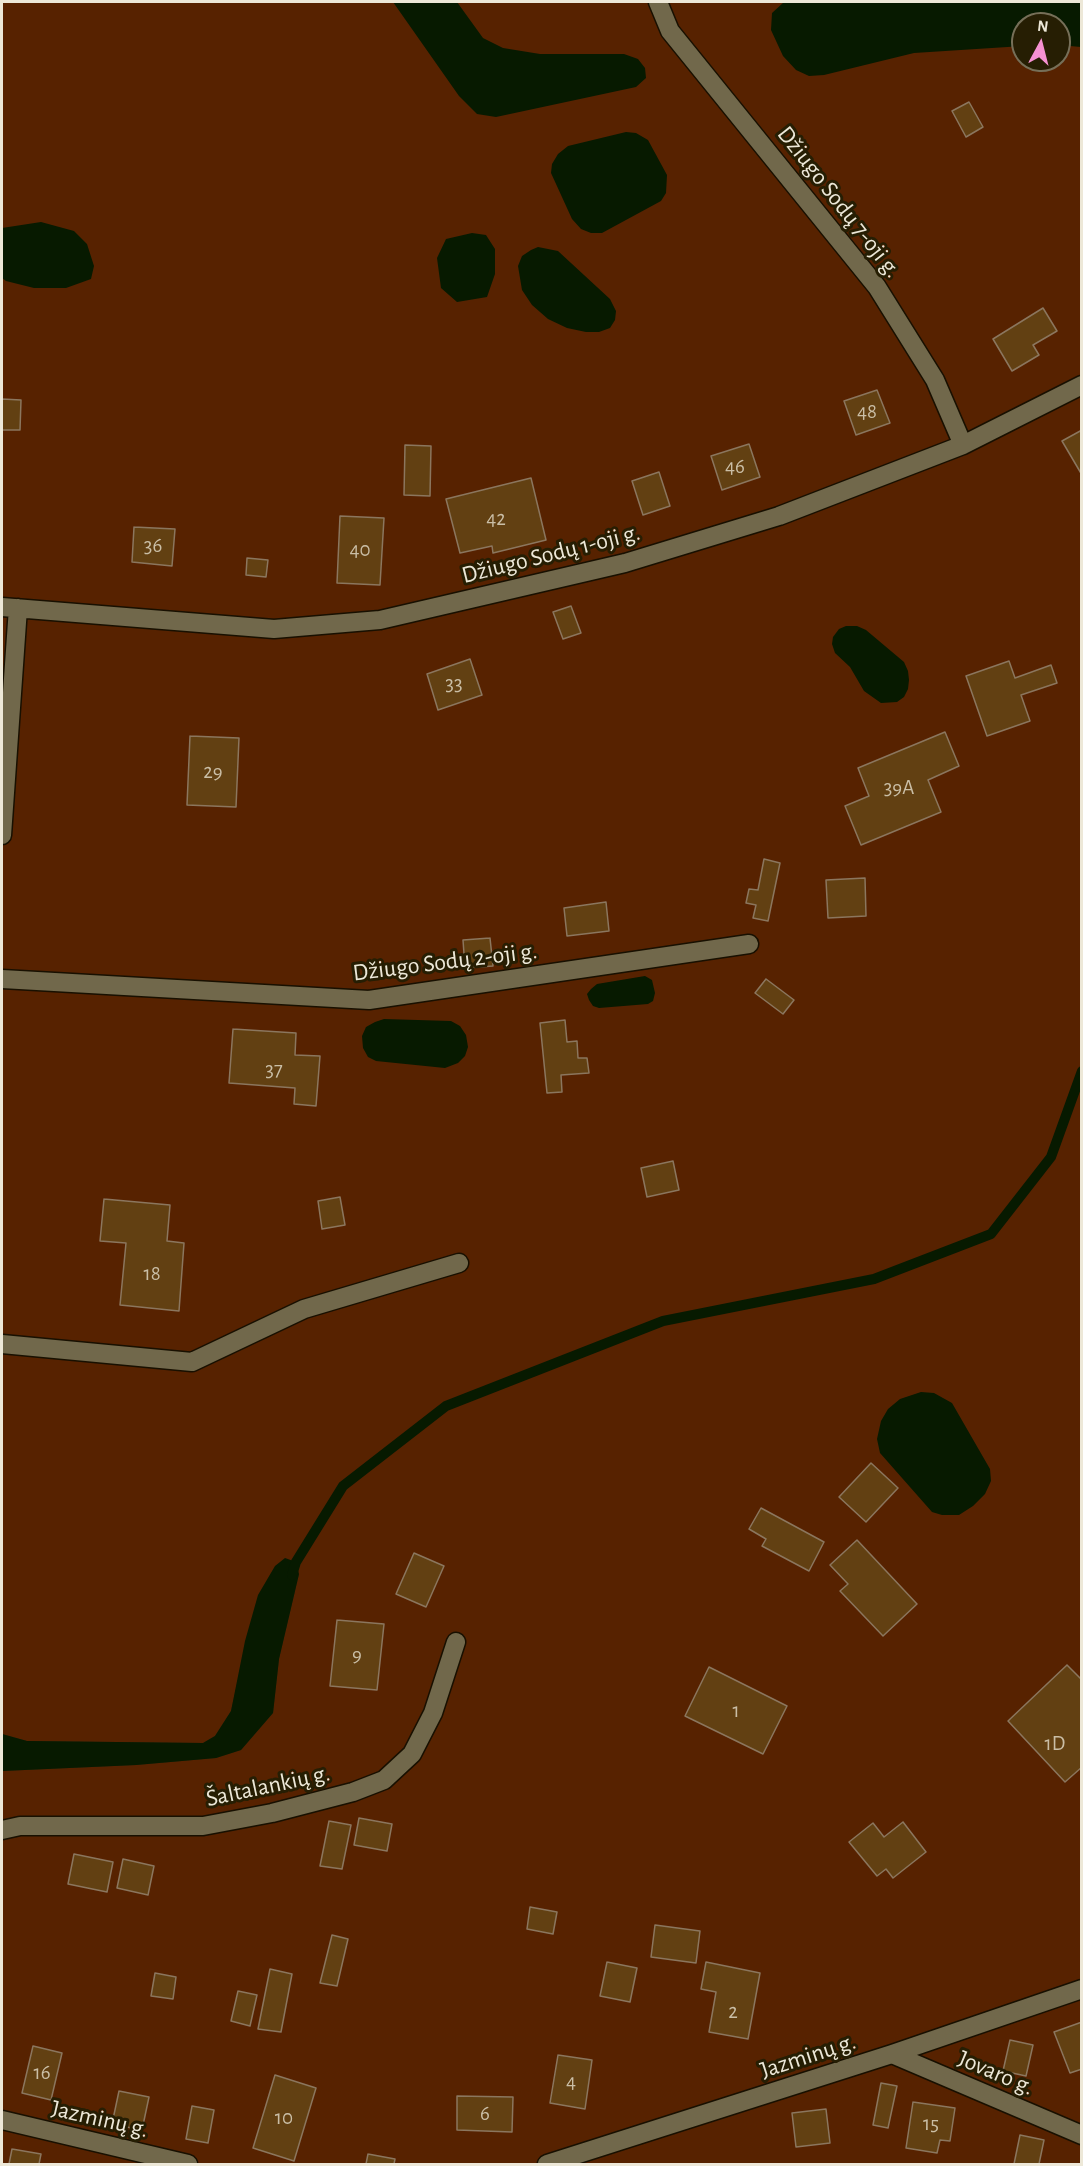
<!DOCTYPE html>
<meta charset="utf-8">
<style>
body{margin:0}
#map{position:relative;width:1083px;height:2166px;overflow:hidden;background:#30280c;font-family:"Alegreya Sans",sans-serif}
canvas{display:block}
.frame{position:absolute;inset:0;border:3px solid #ede8d8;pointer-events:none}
.north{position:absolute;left:1011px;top:12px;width:60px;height:60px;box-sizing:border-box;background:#261e03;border:2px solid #766f58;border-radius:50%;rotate:7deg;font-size:16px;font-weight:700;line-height:24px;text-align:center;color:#ede8d8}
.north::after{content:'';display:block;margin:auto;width:21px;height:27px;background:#f591d2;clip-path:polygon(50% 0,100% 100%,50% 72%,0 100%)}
</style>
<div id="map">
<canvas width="1083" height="2166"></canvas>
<div class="frame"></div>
<div class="north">N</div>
</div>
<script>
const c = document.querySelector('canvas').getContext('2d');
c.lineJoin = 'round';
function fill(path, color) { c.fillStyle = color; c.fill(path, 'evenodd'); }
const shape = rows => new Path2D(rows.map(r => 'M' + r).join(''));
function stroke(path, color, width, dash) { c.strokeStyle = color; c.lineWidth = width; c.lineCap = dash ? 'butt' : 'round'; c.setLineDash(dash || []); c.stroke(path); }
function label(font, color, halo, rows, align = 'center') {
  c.font = font + ' "Alegreya Sans",sans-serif'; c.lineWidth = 6; c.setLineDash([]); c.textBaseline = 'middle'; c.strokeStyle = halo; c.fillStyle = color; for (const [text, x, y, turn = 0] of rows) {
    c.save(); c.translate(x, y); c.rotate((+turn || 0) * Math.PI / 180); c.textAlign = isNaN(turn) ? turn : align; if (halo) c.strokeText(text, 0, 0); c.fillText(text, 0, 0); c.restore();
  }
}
fill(shape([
 [2,2,1081,2,1081,2164,2,2164,2,1771,136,1765,216,1758,241,1750,273,1713,279,1659,299,1574,238,1680,231,1711,215,1736,203,1743,27,1741,2,1734],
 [1023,24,1059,24,1059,60,1023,60]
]), '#572200');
fill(shape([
 [393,2,457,2,483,38,503,48,540,54,624,54,638,59,645,68,646,78,636,87,496,117,477,114,459,96],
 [784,2,1081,2,1081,47,1059,45,1059,24,1023,24,1023,46,914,53,824,75,809,76,796,70,783,56,771,30,772,13],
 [626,132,636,133,648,140,667,175,666,193,661,201,602,233,591,233,581,229,572,219,551,173,552,164,558,154,568,146],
 [41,222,74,231,87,244,94,266,91,279,66,288,34,288,6,281,2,278,2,228],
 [472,233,486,235,495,249,495,274,487,297,457,302,441,288,437,258,446,239],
 [538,247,558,251,610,299,616,311,615,320,610,328,599,332,586,332,567,328,548,319,532,305,522,290,518,266,522,256,531,250],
 [846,626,857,626,866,630,904,662,908,671,909,680,908,689,904,697,897,702,881,703,864,691,850,667,835,653,832,644,833,637,839,629],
 [645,976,652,980,655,993,653,1001,648,1004,599,1008,593,1006,589,1000,587,994,591,989,597,984],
 [384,1019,451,1021,460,1026,466,1035,468,1047,465,1056,458,1063,445,1068,376,1061,368,1057,363,1048,362,1036,366,1027,375,1022],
 [921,1392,934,1393,952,1403,990,1469,991,1481,985,1494,973,1506,959,1515,942,1515,932,1512,880,1453,877,1439,881,1421,888,1409,900,1399],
 [285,1558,296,1562,299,1574,279,1659,273,1713,241,1750,216,1758,136,1765,2,1771,2,1734,27,1741,203,1743,215,1736,231,1711,245,1641,258,1595,275,1566]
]), '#071a00');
stroke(shape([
 [292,1575,296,1562,343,1486,446,1406,663,1321,874,1279,991,1234,1051,1157,1082,1071]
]), '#071a00', 10);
const building = shape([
 [969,102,983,127,966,137,952,111,969,102],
 [1043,308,1057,331,1033,345,1039,355,1012,371,993,339,1043,308],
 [877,390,890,423,856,435,844,401,877,390],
 [2,399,21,400,20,430,2,430,2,399],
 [1082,430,1082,475,1062,441,1082,430],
 [749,444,760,477,722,490,711,456,749,444],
 [405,445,431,446,430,496,404,495,405,445],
 [659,472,670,506,643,515,632,481,659,472],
 [531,478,546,540,493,553,492,546,460,553,446,499,531,478],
 [340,516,384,518,380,585,337,583,340,516],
 [134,527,175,529,172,566,132,562,134,527],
 [247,558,268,560,266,577,246,575,247,558],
 [571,606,581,633,563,639,553,612,571,606],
 [470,659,482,695,438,710,427,674,470,659],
 [1009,661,1015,678,1051,665,1057,683,1021,695,1030,721,987,736,966,676,1009,661],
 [945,732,959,766,928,780,941,812,861,845,845,806,869,796,858,768,945,732],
 [190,736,239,738,236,807,187,805,190,736],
 [764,859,780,863,768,921,753,918,756,905,746,903,749,889,758,890,764,859],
 [865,878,866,916,828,918,826,880,865,878],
 [606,902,609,931,567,936,564,908,606,902],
 [490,938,493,966,465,968,463,940,490,938],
 [766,979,794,1000,783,1014,755,993,766,979],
 [565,1020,567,1042,577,1041,578,1058,587,1058,589,1073,561,1075,562,1092,547,1093,540,1023,565,1020],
 [233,1029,296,1033,295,1055,320,1056,316,1106,294,1104,295,1088,229,1083,233,1029],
 [673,1161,679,1190,647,1197,641,1168,673,1161],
 [340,1197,345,1225,322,1229,318,1201,340,1197],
 [104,1199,170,1205,167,1241,184,1243,179,1311,120,1305,126,1243,100,1241,104,1199],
 [871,1463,898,1488,866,1522,839,1497,871,1463],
 [761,1508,824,1542,809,1571,762,1546,766,1539,749,1529,761,1508],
 [857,1540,917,1604,883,1636,840,1591,848,1584,830,1565,857,1540],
 [414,1553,444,1566,426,1607,396,1594,414,1553],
 [337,1620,384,1624,377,1690,330,1686,337,1620],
 [1067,1665,1082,1680,1082,1767,1065,1782,1008,1721,1067,1665],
 [709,1667,787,1706,763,1754,685,1716,709,1667],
 [359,1818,392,1824,387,1851,354,1845,359,1818],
 [329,1821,351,1825,342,1869,320,1866,329,1821],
 [903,1822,926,1852,893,1878,886,1869,877,1876,849,1842,873,1823,884,1837,903,1822],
 [74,1854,113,1862,107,1892,68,1884,74,1854],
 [123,1859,154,1866,148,1895,117,1888,123,1859],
 [530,1907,557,1912,553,1934,527,1929,530,1907],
 [655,1925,700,1931,696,1963,651,1957,655,1925],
 [332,1935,348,1939,337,1986,320,1983,332,1935],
 [607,1962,637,1968,630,2002,600,1996,607,1962],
 [706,1962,760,1973,748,2039,709,2032,716,1992,701,1989,706,1962],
 [270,1969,292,1974,281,2032,258,2029,270,1969],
 [155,1973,176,1977,173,1999,151,1996,155,1973],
 [238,1991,257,1995,250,2026,231,2021,238,1991],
 [1082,2022,1082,2069,1070,2073,1054,2032,1082,2022],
 [1010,2040,1033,2045,1026,2076,1003,2071,1010,2040],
 [33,2046,62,2053,51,2100,22,2093,33,2046],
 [558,2055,592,2060,585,2109,550,2103,558,2055],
 [275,2075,316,2088,294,2161,253,2148,275,2075],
 [881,2083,897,2086,888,2128,873,2125,881,2083],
 [119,2091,149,2097,142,2130,112,2124,119,2091],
 [457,2096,513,2097,512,2132,457,2130,457,2096],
 [913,2102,955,2108,950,2141,940,2140,937,2153,906,2148,913,2102],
 [192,2106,214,2110,208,2143,186,2139,192,2106],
 [826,2109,830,2143,796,2147,792,2113,826,2109],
 [1020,2135,1044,2140,1039,2164,1014,2164,1020,2135],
 [12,2149,41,2154,39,2164,9,2164,12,2149],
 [368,2154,395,2159,394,2164,366,2164,368,2154]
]);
fill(building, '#624012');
stroke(building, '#8b765e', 1.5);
const street = shape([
 [658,2,670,31,877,287,935,380,963,445],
 [2,607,274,629,380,620,625,563,779,516,963,445,1082,385],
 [2,835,18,608],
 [2,979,369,1000,749,944],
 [2,1344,192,1362,304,1309,459,1263],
 [2,1830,20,1826,203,1826,272,1813,353,1792,384,1780,412,1754,433,1713,456,1642],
 [892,2054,1082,2135],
 [2,2120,188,2164],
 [547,2164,892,2054,1082,1989]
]);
stroke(street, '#181000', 21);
stroke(street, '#71684b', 18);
label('21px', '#cabea6', null, [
 ["48",867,412],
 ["46",735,467],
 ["42",496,519],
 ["36",153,546],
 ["40",360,550],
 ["33",454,684],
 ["29",213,772],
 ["39A",899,788],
 ["37",274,1070],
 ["18",152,1274],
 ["9",357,1655],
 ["1",736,1711],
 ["1D",1055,1744],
 ["2",733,2012],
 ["16",42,2073],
 ["4",571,2082],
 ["6",485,2114],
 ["10",284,2118],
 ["15",931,2124]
]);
label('24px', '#ede8d8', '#261e03', [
 ["Džiugo Sodų 7-oji g.",839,202,52],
 ["Džiugo Sodų 1-oji g.",551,554,-14],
 ["Džiugo Sodų 2-oji g.",445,962,-7],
 ["Šaltalankių g.",268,1786,-12],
 ["Jazminų g.",808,2056,-18],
 ["Jovaro g.",996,2073,23],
 ["Jazminų g.",100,2119,13]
]);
</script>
